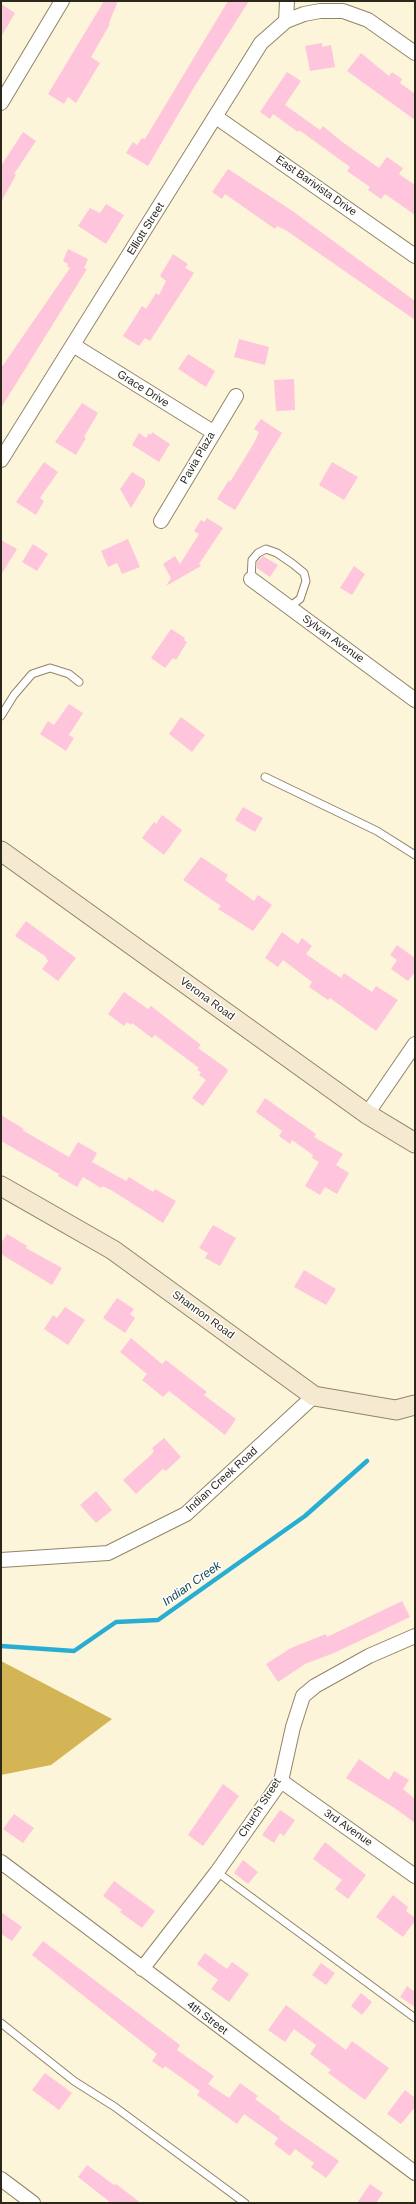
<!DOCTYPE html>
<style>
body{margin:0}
#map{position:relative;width:416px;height:2204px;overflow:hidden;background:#fdf5da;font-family:Helvetica,sans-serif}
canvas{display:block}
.frame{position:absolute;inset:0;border:2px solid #2c271b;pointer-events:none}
</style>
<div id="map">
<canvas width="416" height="2204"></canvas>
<div class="frame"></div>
</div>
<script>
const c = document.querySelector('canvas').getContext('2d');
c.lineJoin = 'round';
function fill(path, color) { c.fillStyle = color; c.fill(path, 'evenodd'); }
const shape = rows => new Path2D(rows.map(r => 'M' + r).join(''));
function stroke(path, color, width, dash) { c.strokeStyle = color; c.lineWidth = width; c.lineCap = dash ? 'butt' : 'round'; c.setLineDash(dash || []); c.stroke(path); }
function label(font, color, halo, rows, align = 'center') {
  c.font = font + ' Helvetica,sans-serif'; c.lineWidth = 3; c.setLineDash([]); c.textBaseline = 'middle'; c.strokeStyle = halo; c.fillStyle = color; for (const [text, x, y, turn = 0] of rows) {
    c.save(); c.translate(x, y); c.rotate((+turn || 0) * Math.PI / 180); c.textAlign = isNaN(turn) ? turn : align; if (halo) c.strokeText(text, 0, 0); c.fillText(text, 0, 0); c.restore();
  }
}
fill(shape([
 [1,1661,112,1719,51,1765,1,1775]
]), '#d4b556');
stroke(shape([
 [1,1646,74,1651,116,1622,158,1620,305,1516,367,1461]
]), '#29aed3', 4.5);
fill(shape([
 [104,1,118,1,109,23,110,24,91,57,100,63,76,103,68,97,64,104,48,94],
 [228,1,249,1,193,89,148,166,126,153,133,142,137,145,142,138,145,139],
 [1,4,15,13,1,37],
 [322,43,322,47,331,45,335,67,310,71,305,46],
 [361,53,389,76,392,72,402,79,400,83,415,94,415,120,347,71],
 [287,72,301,81,285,105,320,130,323,126,341,141,379,168,387,157,403,168,399,174,415,185,415,215,385,194,381,199,368,190,370,187,347,171,350,167,299,130,298,132,273,114,270,119,260,112],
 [23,132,36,141,14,174,16,175,1,202,1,166],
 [228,169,291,210,415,301,415,320,287,231,277,226,275,229,225,194,222,199,212,192],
 [106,204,124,215,106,244,78,226,90,208,100,213],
 [68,249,88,259,84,268,87,269,1,408,1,368,70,268,67,266,68,264,63,261],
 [173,254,188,264,185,268,194,273,150,341,145,338,139,346,123,336,142,306,146,309,156,293,159,295,166,281,160,276],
 [239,339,269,347,265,365,234,357],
 [188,354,215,371,206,387,178,369],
 [294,379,295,410,276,411,274,380],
 [82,403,98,413,84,437,86,438,76,455,55,442],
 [261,419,282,433,235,510,217,499,229,480,230,482,254,443,259,432,254,429],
 [152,432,170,444,159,462,132,445,139,433,146,438,149,433,151,435],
 [44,462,58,472,40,498,44,501,36,515,16,502],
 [332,462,358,477,344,500,319,485],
 [132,472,145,480,145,485,131,508,120,489],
 [207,518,223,528,199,564,201,566,166,586,171,578,163,564,175,556,180,564,199,534,194,531,201,520,204,522],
 [128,539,140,567,122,574,117,563,108,567,101,551],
 [1,540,17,549,1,575],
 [33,544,48,554,37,571,22,562],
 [263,556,278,565,270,577,257,568,257,562],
 [354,566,365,574,352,595,340,588],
 [171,629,185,638,184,640,187,642,176,660,173,658,165,668,151,658],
 [69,704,83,713,69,735,74,738,66,751,40,734,48,721,54,725],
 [181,717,205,735,192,752,169,734],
 [243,807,263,818,255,832,235,820],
 [162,815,182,830,164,855,142,838,154,822,156,824],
 [201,857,228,875,225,880,254,901,258,895,272,905,253,931,218,909,221,906,183,880],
 [26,921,76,958,58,981,42,969,48,961,45,956,15,936],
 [282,932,298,944,302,938,312,946,306,954,341,978,344,973,372,992,376,986,398,1000,376,1031,330,998,328,1000,309,987,312,982,283,960,278,967,265,958],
 [397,945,415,958,415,972,408,981,391,969,397,960,390,955],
 [124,992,148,1009,151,1006,201,1045,198,1048,226,1068,228,1071,203,1106,192,1098,206,1080,199,1075,201,1072,197,1070,199,1068,155,1035,152,1038,132,1023,131,1025,127,1022,124,1026,108,1014],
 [265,1098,316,1134,314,1137,343,1154,336,1165,349,1173,337,1194,325,1187,320,1195,305,1186,319,1162,312,1158,313,1155,292,1140,290,1144,279,1136,282,1131,256,1112],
 [1,1115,24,1129,22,1130,69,1157,78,1142,97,1153,92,1162,126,1181,129,1177,153,1192,155,1189,176,1201,163,1223,111,1190,102,1186,101,1188,83,1177,77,1187,58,1176,59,1174,1,1141],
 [213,1225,236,1238,220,1266,205,1258,208,1253,199,1248],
 [7,1234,27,1246,26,1248,62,1268,52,1285,1,1254,1,1243],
 [304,1270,336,1289,326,1305,294,1287],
 [117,1298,134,1309,130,1314,135,1318,125,1333,103,1318],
 [65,1307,85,1320,68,1345,44,1329,53,1315,57,1318],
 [131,1338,162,1364,166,1360,207,1392,204,1395,236,1419,225,1435,169,1391,163,1397,142,1380,147,1374,120,1352],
 [164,1438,181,1457,166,1471,163,1469,136,1494,123,1480,151,1455,154,1451,152,1448],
 [96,1491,112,1510,96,1523,80,1505],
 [402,1601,410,1617,334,1653,305,1664,278,1682,266,1664,291,1648,326,1634,327,1637],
 [359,1759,389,1780,394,1771,409,1780,403,1789,415,1799,415,1823,396,1809,346,1778],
 [223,1784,239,1796,203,1846,188,1835],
 [280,1810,295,1820,284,1836,280,1833,274,1843,262,1835],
 [14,1814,34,1828,23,1843,3,1829],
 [325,1842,366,1875,348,1899,335,1889,342,1880,313,1859],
 [243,1860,258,1872,248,1884,234,1873],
 [114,1881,155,1911,142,1928,120,1912,122,1910,103,1896],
 [393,1895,408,1907,406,1911,415,1918,415,1921,403,1937,376,1917],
 [1,1912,22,1927,12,1941,1,1934],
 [43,1941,180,2045,177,2050,214,2076,208,2084,229,2098,240,2083,258,2096,255,2099,280,2117,279,2119,339,2161,326,2178,311,2167,314,2163,295,2149,290,2156,274,2144,278,2138,244,2114,237,2124,197,2095,200,2091,165,2066,163,2069,152,2061,157,2054,32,1955],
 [205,1953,227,1969,232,1962,249,1974,229,2002,211,1989,218,1980,197,1964],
 [321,1963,335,1973,326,1985,312,1975],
 [407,1986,415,1992,415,2007,400,1997],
 [361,1993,372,2002,362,2015,351,2006],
 [286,2005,346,2050,352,2041,389,2068,365,2100,328,2073,331,2070,310,2054,316,2045,294,2029,285,2042,268,2030],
 [45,2073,72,2093,59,2110,32,2090],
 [405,2090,415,2098,415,2107,401,2124,387,2114],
 [87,2165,114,2185,116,2184,141,2203,111,2203,78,2177],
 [370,2184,383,2193,376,2203,357,2203]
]), '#ffc5dc');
const lane = shape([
 [251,579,252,560,258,553,266,549,277,553,293,564,304,573,306,581,300,599,289,607],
 [1,716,14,695,32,674,50,668,69,674,79,682],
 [265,777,377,831,415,855],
 [217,1872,415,2018],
 [1,2023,74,2081,115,2107,245,2203]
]);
const street = shape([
 [286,21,304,14,320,11,343,11,368,20,415,53],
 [1,103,62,1],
 [216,117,415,256],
 [73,345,213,432],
 [1,460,261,43,286,21,287,1],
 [161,521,236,396],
 [251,579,415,700],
 [367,1114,415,1044],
 [1,1560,108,1553,186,1514,314,1396],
 [281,1781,415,1876],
 [1,1862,415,2173],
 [142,1969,217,1872,281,1781,293,1727,303,1696,315,1686,369,1656,415,1636],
 [1,2179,33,2203]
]);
const secondary = shape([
 [1,851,367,1114,415,1143],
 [1,1186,113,1250,314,1396,396,1410,415,1405]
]);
stroke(lane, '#908567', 9);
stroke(street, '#908567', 16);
stroke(secondary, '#908567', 21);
stroke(lane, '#fff', 7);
stroke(street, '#fff', 14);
stroke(secondary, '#f6e9d1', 19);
label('11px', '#2c271b', '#fff', [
 ["East Barivista Drive",316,186,35],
 ["Elliott Street",146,229,-58],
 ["Grace Drive",143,389,32],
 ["Pavia Plaza",198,458,-60],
 ["Sylvan Avenue",333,639,36],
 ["Verona Road",207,999,36],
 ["Shannon Road",203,1315,36],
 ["Indian Creek Road",222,1480,-42],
 ["Church Street",260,1808,-57],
 ["3rd Avenue",348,1828,35],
 ["4th Street",207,2018,37]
]);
label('italic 12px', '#104655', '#fff', [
 ["Indian Creek",192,1584,-35]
]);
</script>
